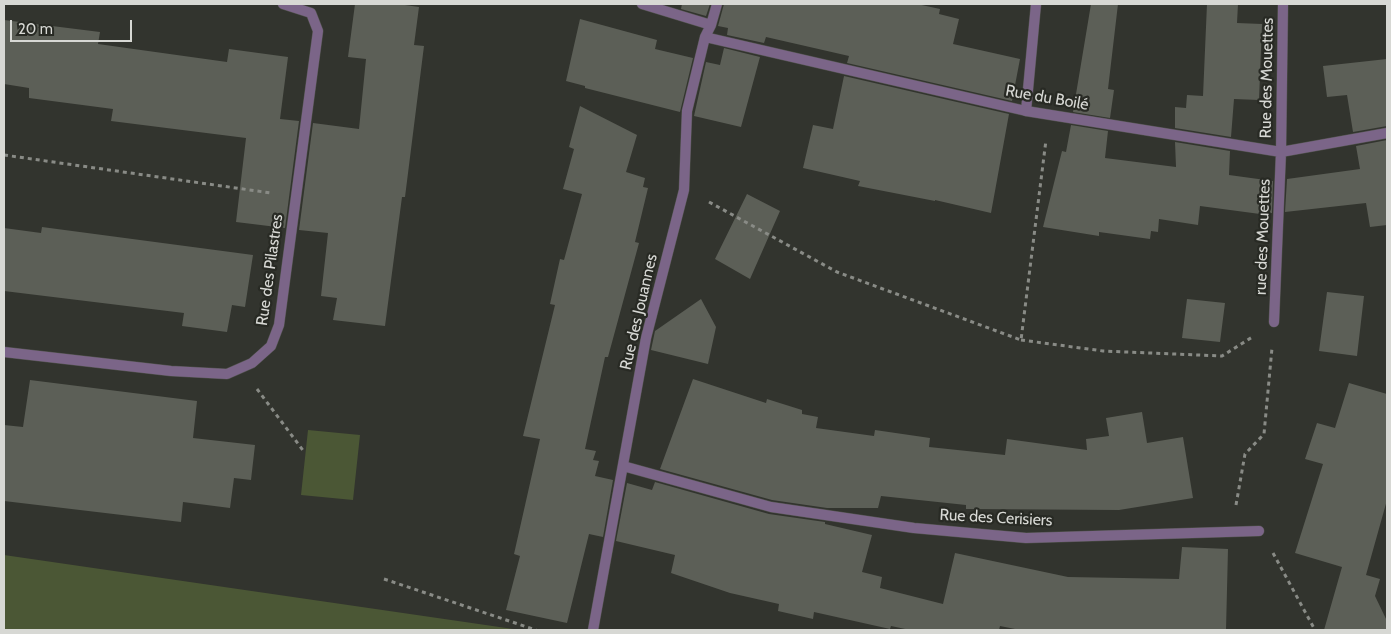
<!DOCTYPE html>
<meta charset="utf-8">
<style>
body{margin:0}
#map{position:relative;width:1391px;height:634px;overflow:hidden;background:#32342e;font-family:Cabin,sans-serif}
canvas{display:block}
.frame{position:absolute;inset:0;border:5px solid #d7d8d4;pointer-events:none}
.scale{position:absolute;left:10px;top:20px;width:122px;height:22px;box-sizing:border-box;border:2px solid #d7d8d4;border-top:0;padding-left:6px;font-size:15px;line-height:18px;white-space:nowrap;color:#d7d8d4;-webkit-text-stroke:4px #282a24;paint-order:stroke}
</style>
<div id="map">
<canvas width="1391" height="634"></canvas>
<div class="frame"></div>
<div class="scale">20 m</div>
</div>
<script>
const c = document.querySelector('canvas').getContext('2d');
c.lineJoin = 'round';
function fill(path, color) { c.fillStyle = color; c.fill(path, 'evenodd'); }
const shape = rows => new Path2D(rows.map(r => 'M' + r).join(''));
function stroke(path, color, width, dash) { c.strokeStyle = color; c.lineWidth = width; c.lineCap = dash ? 'butt' : 'round'; c.setLineDash(dash || []); c.stroke(path); }
function label(font, color, halo, rows, align = 'center') {
  c.font = font + ' Cabin,sans-serif'; c.lineWidth = 4.5; c.setLineDash([]); c.textBaseline = 'middle'; c.strokeStyle = halo; c.fillStyle = color; for (const [text, x, y, turn = 0] of rows) {
    c.save(); c.translate(x, y); c.rotate((+turn || 0) * Math.PI / 180); c.textAlign = isNaN(turn) ? turn : align; if (halo) c.strokeText(text, 0, 0); c.fillText(text, 0, 0); c.restore();
  }
}
fill(shape([
 [308,430,360,435,353,500,301,495],
 [4,555,520,630,4,630]
]), '#4b5735');
fill(shape([
 [355,4,398,4,419,7,414,45,424,46,405,197,402,197,385,326,333,320,337,298,321,296,328,233,299,230,313,123,359,129,366,59,348,57],
 [682,4,710,4,706,16,681,9],
 [724,4,917,4,940,9,939,14,959,19,953,44,1020,59,1012,101,847,63,849,56,766,37,764,43,727,35,728,28,718,26],
 [1091,4,1118,4,1108,89,1114,90,1110,118,1073,112],
 [1207,4,1238,4,1237,23,1262,24,1259,100,1234,99,1231,137,1175,128,1175,107,1186,108,1187,95,1203,96],
 [580,19,657,40,655,49,693,58,680,112,585,88,585,86,566,81],
 [4,20,100,32,98,44,227,62,229,49,288,57,280,119,299,121,285,228,236,222,246,138,111,121,113,109,29,98,29,88,4,84],
 [724,48,760,57,741,127,694,116,706,62,720,65],
 [1387,59,1387,126,1353,132,1347,95,1327,97,1323,66],
 [844,76,1009,114,991,213,935,200,935,201,858,186,860,181,803,168,813,125,833,129],
 [580,106,637,135,626,172,645,178,643,187,648,188,635,242,639,243,608,357,605,357,585,449,596,451,593,460,599,461,595,476,613,480,603,537,589,534,567,623,506,610,520,556,514,554,540,439,523,436,555,305,550,304,560,259,564,260,582,194,563,189,574,149,569,147],
 [1071,125,1108,131,1105,158,1176,167,1175,142,1230,151,1229,175,1273,181,1272,213,1260,214,1200,206,1198,225,1159,219,1158,232,1151,231,1150,239,1099,232,1099,236,1043,227,1062,151,1066,152],
 [1387,140,1387,225,1370,227,1366,203,1285,212,1287,179,1360,169,1356,146],
 [747,194,780,211,750,279,715,259],
 [42,227,253,255,245,307,232,305,227,332,182,326,184,313,4,291,4,228,41,233],
 [1327,292,1364,296,1357,356,1319,351],
 [701,299,716,327,708,364,651,350,655,331],
 [1187,299,1225,303,1220,342,1182,338],
 [693,379,766,403,767,399,802,410,802,414,818,417,816,428,874,436,875,430,930,438,929,447,1005,455,1007,439,1087,450,1086,439,1109,436,1106,418,1142,412,1147,443,1183,437,1193,498,1119,510,966,509,966,505,881,496,878,508,827,508,772,500,660,469],
 [30,380,197,401,193,438,255,445,251,480,234,478,230,508,183,502,181,522,4,501,4,425,23,427],
 [1349,383,1387,394,1387,500,1366,575,1380,579,1375,596,1387,621,1387,630,1324,630,1342,567,1295,553,1323,464,1305,459,1317,423,1335,428],
 [655,482,769,514,825,522,825,524,872,535,862,572,882,577,880,588,943,604,955,553,1068,577,1179,579,1182,547,1228,549,1226,630,1020,630,1000,626,999,630,910,630,891,626,890,629,814,612,813,619,778,611,779,604,730,593,671,573,675,555,616,541,627,483,652,490]
]), '#5c5f57');
const service = shape([
 [1026,111,1036,4]
]);
const minor = shape([
 [642,4,711,25],
 [705,37,1026,111,1281,152,1387,133],
 [1274,322,1281,152,1283,4],
 [4,352,171,371,227,374,252,363,271,346,279,325,318,31,311,13,283,4],
 [623,466,771,507,914,528,1026,538,1259,531],
 [593,630,646,338,684,190,687,111,705,37,711,25,717,4]
]);
stroke(service, '#50524c', 11);
stroke(minor, '#50524c', 11);
stroke(shape([
 [4,155,271,193],
 [709,202,837,272,1021,340,1046,140],
 [1021,340,1103,351,1222,356,1254,336],
 [257,389,305,453],
 [1236,505,1245,454,1264,434,1272,348],
 [1273,553,1315,630],
 [384,579,536,630]
]), '#898b86', 3, [4, 4]);
stroke(service, '#7b6588', 10);
stroke(minor, '#7b6588', 10);
label('16px', '#d7d8d4', '#282a24', [
 ["Rue des Mouettes",1267,78,-89],
 ["Rue du Boilé",1047,98,10],
 ["rue des Mouettes",1263,237,-88],
 ["Rue des Pilastres",270,270,-82],
 ["Rue des Jouannes",639,312,-77],
 ["Rue des Cerisiers",996,518,3]
]);
</script>
